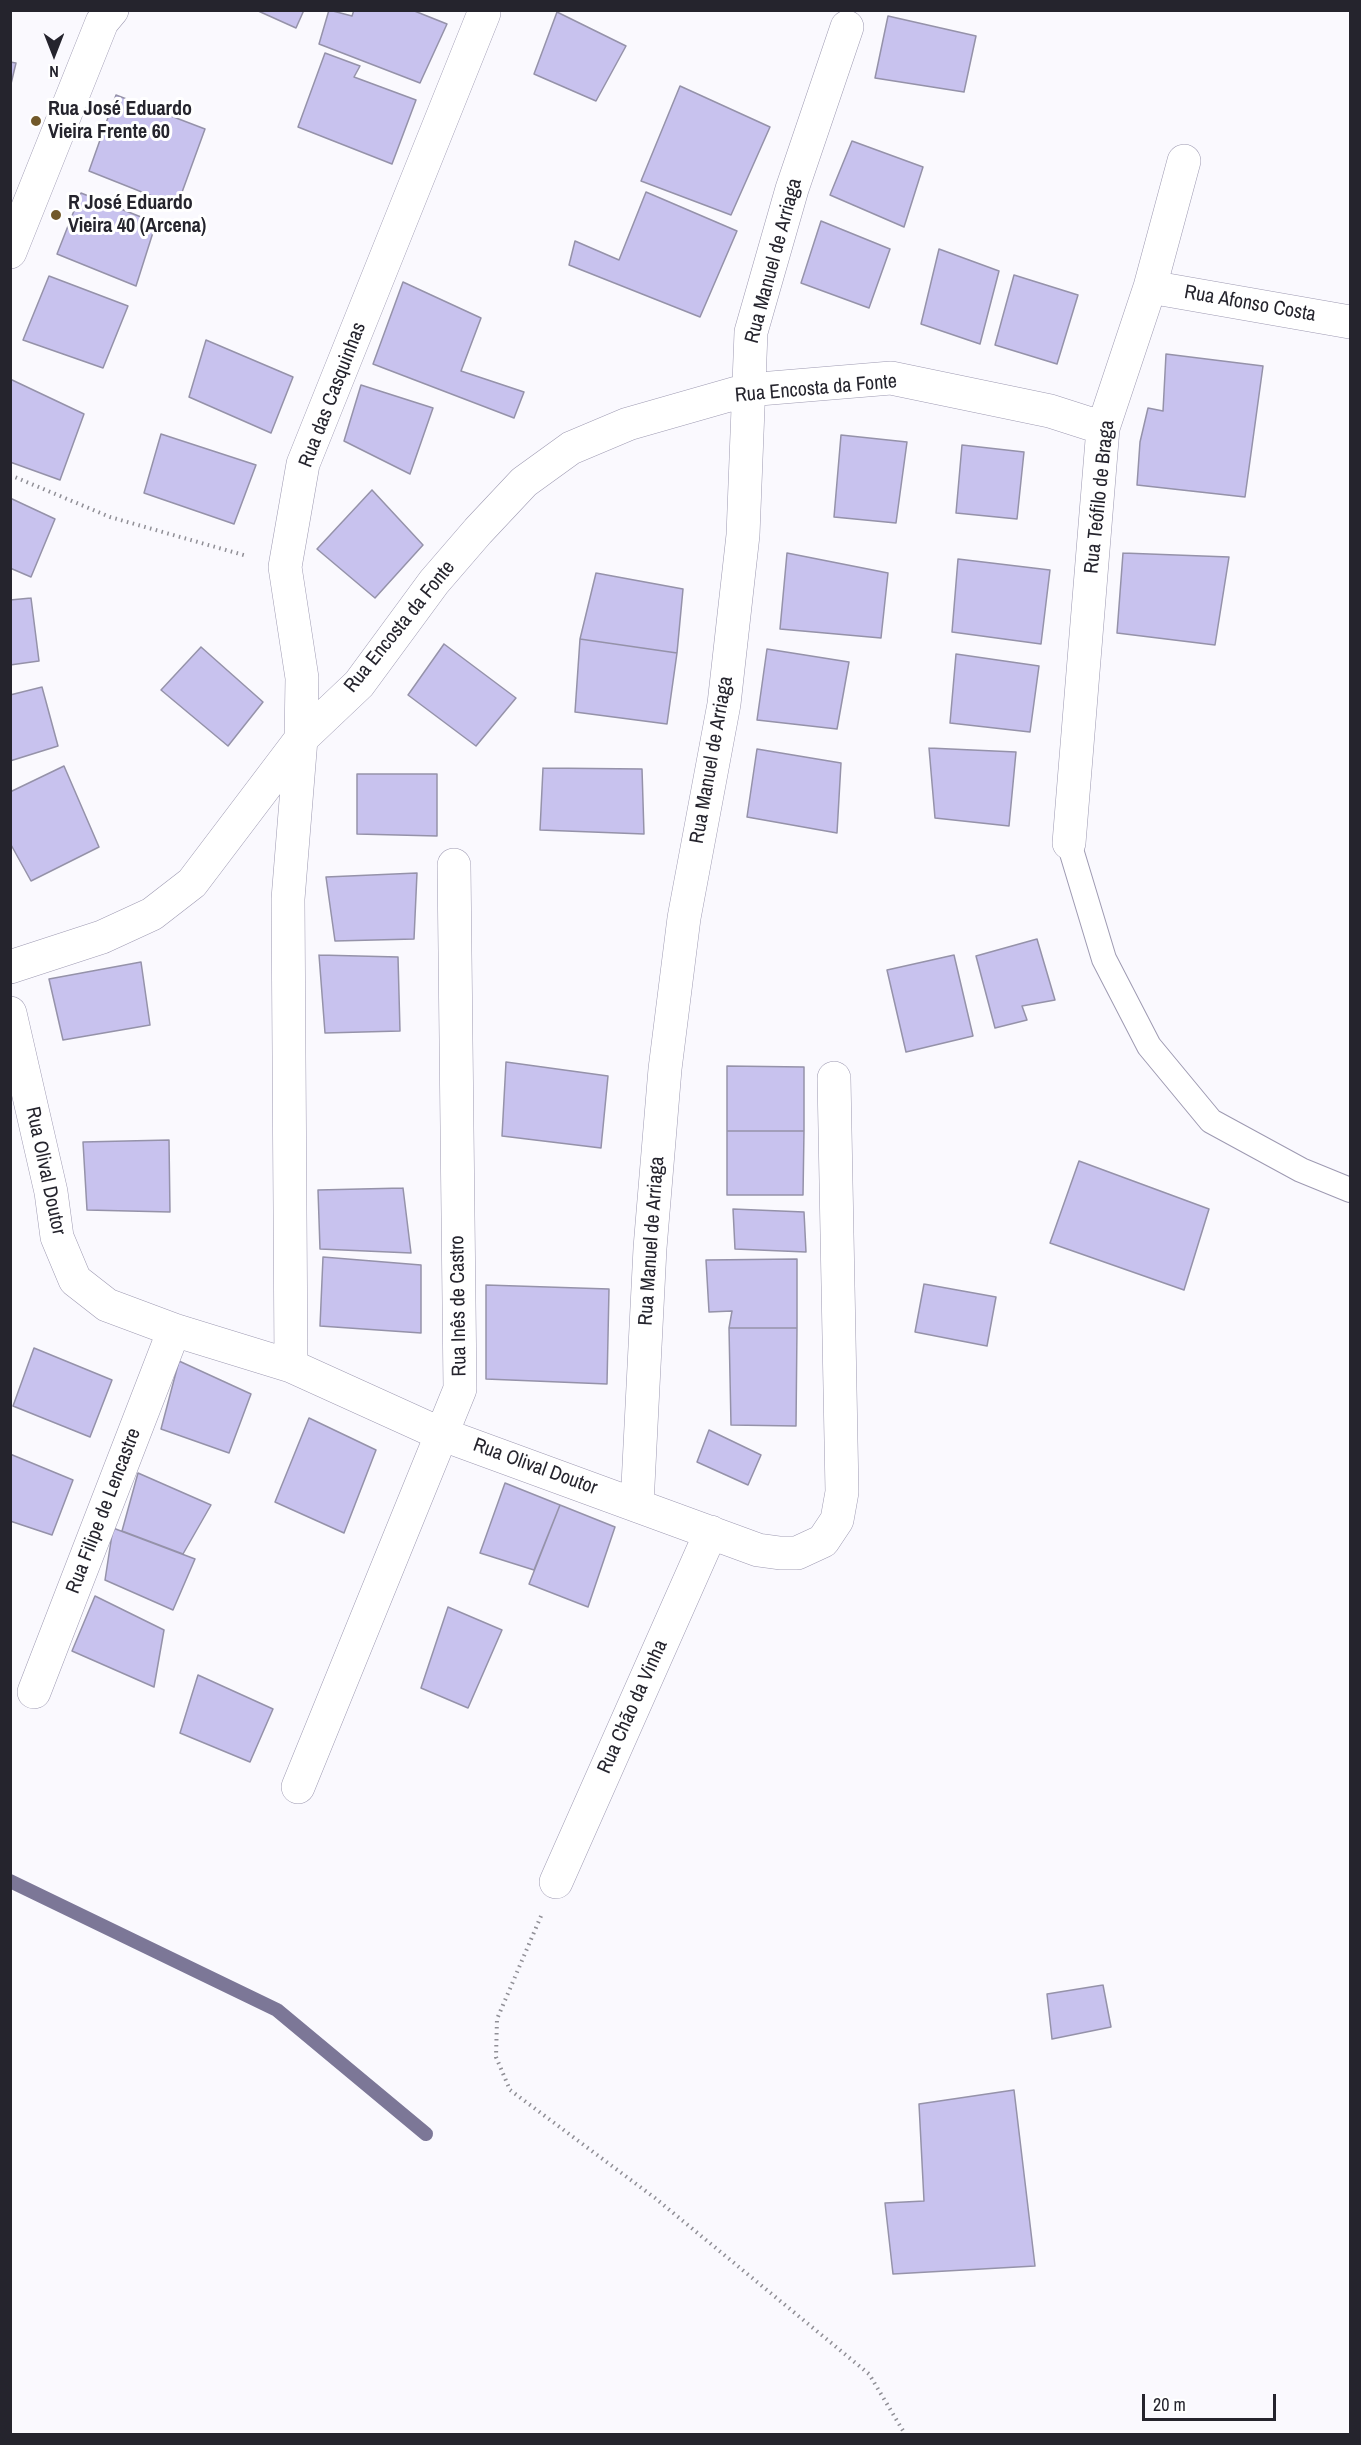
<!DOCTYPE html>
<meta charset="utf-8">
<style>
body{margin:0}
#map{position:relative;width:1361px;height:2445px;overflow:hidden;background:#faf9fe;font-family:"Archivo Narrow",sans-serif}
canvas{display:block}
.frame{position:absolute;inset:0;border:12px solid #25242d;pointer-events:none}
.north{position:absolute;left:24px;top:24px;width:60px;height:60px;-webkit-text-stroke:4px #fff;paint-order:stroke;rotate:180deg;font-size:16px;font-weight:700;line-height:24px;text-align:center;color:#25242d}
.north::after{content:'';display:block;margin:auto;width:21px;height:27px;background:#25242d;clip-path:polygon(50% 0,100% 100%,50% 72%,0 100%)}
.scale{position:absolute;left:1142px;top:2394px;width:134px;height:27px;box-sizing:border-box;border:3px solid #25242d;border-top:0;padding-left:8px;font-size:18px;line-height:21px;white-space:nowrap;color:#25242d;-webkit-text-stroke:4px #fff;paint-order:stroke}
</style>
<div id="map">
<canvas width="1361" height="2445"></canvas>
<div class="frame"></div>
<div class="north">N</div>
<div class="scale">20 m</div>
</div>
<script>
const c = document.querySelector('canvas').getContext('2d');
c.lineJoin = 'round';
const shape = rows => new Path2D(rows.map(r => 'M' + r).join(''));
function stroke(path, color, width, dash) { c.strokeStyle = color; c.lineWidth = width; c.lineCap = dash ? 'butt' : 'round'; c.setLineDash(dash || []); c.stroke(path); }
function fill(path, color) { c.fillStyle = color; c.fill(path, 'evenodd'); }
function label(font, color, halo, rows, align = 'center') {
  c.font = font + ' "Archivo Narrow",sans-serif'; c.lineWidth = 6; c.setLineDash([]); c.textBaseline = 'middle'; c.strokeStyle = halo; c.fillStyle = color; for (const [text, x, y, turn = 0] of rows) {
    c.save(); c.translate(x, y); c.rotate((+turn || 0) * Math.PI / 180); c.textAlign = isNaN(turn) ? turn : align; if (halo) c.strokeText(text, 0, 0); c.fillText(text, 0, 0); c.restore();
  }
}
stroke(shape([
 [10,1881,277,2010,426,2134]
]), '#7c7797', 14);
const building = shape([
 [256,10,304,10,296,28,256,10],
 [329,10,352,16,354,10,412,10,447,24,420,83,319,44,329,10],
 [557,12,626,46,596,101,534,74,557,12],
 [888,16,976,36,964,92,875,78,888,16],
 [325,53,360,66,354,77,416,100,392,164,298,127,325,53],
 [10,62,16,63,10,88,10,62],
 [680,86,770,127,731,215,641,181,680,86],
 [116,95,205,129,177,206,89,171,116,95],
 [852,141,923,167,904,227,830,195,852,141],
 [646,192,737,231,700,317,569,265,575,241,619,260,646,192],
 [81,193,156,223,136,286,57,254,81,193],
 [821,221,890,249,869,308,801,283,821,221],
 [939,249,999,271,980,344,921,324,939,249],
 [1014,275,1078,295,1057,364,995,345,1014,275],
 [49,276,128,306,103,368,23,340,49,276],
 [403,282,481,318,461,371,524,392,514,418,373,364,403,282],
 [206,340,293,377,271,433,189,397,206,340],
 [1166,354,1263,366,1245,497,1137,485,1140,442,1148,408,1163,411,1166,354],
 [10,379,84,414,60,480,10,462,10,379],
 [361,385,433,408,410,474,344,441,361,385],
 [161,434,256,465,234,524,144,493,161,434],
 [841,435,907,442,896,523,834,517,841,435],
 [962,445,1024,452,1017,519,956,513,962,445],
 [372,490,423,545,375,598,317,549,372,490],
 [10,498,55,519,31,577,10,568,10,498],
 [787,553,888,573,881,638,780,629,787,553],
 [1123,553,1229,557,1215,645,1117,633,1123,553],
 [958,559,1050,570,1041,644,952,632,958,559],
 [596,573,683,589,677,653,580,639,596,573],
 [31,598,39,661,10,665,10,600,31,598],
 [580,639,677,653,667,724,575,712,580,639],
 [444,644,516,698,476,746,408,695,444,644],
 [201,647,263,702,228,746,161,690,201,647],
 [767,649,849,662,837,729,757,720,767,649],
 [956,654,1039,666,1030,732,950,723,956,654],
 [42,687,58,746,10,761,10,695,42,687],
 [929,748,1016,752,1009,826,935,818,929,748],
 [757,749,841,763,837,833,747,817,757,749],
 [64,766,99,847,31,881,10,843,10,792,64,766],
 [543,768,642,769,644,834,540,830,543,768],
 [357,774,437,774,437,836,357,834,357,774],
 [417,873,414,939,335,941,326,877,417,873],
 [1037,939,1055,1000,1022,1006,1027,1020,995,1028,976,956,1037,939],
 [319,955,398,957,400,1031,325,1033,319,955],
 [954,955,973,1036,906,1052,887,970,954,955],
 [141,962,150,1025,63,1040,49,979,141,962],
 [506,1062,608,1076,601,1148,502,1136,506,1062],
 [727,1066,804,1067,804,1131,727,1131,727,1066],
 [727,1131,804,1131,803,1195,727,1195,727,1131],
 [169,1140,170,1212,87,1210,83,1142,169,1140],
 [1079,1161,1209,1209,1184,1290,1050,1243,1079,1161],
 [403,1188,411,1253,320,1249,318,1190,403,1188],
 [733,1209,804,1212,806,1252,735,1249,733,1209],
 [323,1257,421,1265,421,1333,320,1326,323,1257],
 [797,1259,797,1328,729,1328,732,1311,709,1312,706,1260,797,1259],
 [924,1284,996,1297,987,1346,915,1332,924,1284],
 [486,1285,609,1289,607,1384,486,1379,486,1285],
 [729,1328,797,1328,796,1426,731,1425,729,1328],
 [34,1348,112,1380,90,1437,13,1406,34,1348],
 [179,1361,251,1394,229,1453,161,1429,179,1361],
 [309,1418,376,1450,344,1533,275,1502,309,1418],
 [709,1430,761,1455,748,1485,697,1462,709,1430],
 [10,1454,73,1480,52,1535,10,1521,10,1454],
 [138,1473,211,1505,183,1554,122,1531,138,1473],
 [505,1483,560,1505,534,1570,480,1553,505,1483],
 [560,1505,615,1527,588,1607,529,1584,560,1505],
 [113,1528,195,1559,173,1610,105,1580,113,1528],
 [95,1596,164,1630,154,1687,72,1651,95,1596],
 [448,1607,502,1630,468,1708,421,1688,448,1607],
 [198,1675,273,1709,250,1762,180,1733,198,1675],
 [1103,1985,1111,2027,1052,2039,1047,1994,1103,1985],
 [1014,2090,1035,2266,893,2274,885,2203,924,2201,919,2104,1014,2090]
]);
fill(building, '#c8c2ee');
stroke(building, '#9592a9', 1.5);
const service = shape([
 [1069,843,1104,959,1149,1046,1211,1121,1301,1170,1350,1190]
]);
const minor = shape([
 [1150,287,1350,322],
 [1069,843,1103,428,1150,287,1184,161],
 [10,967,102,937,152,914,192,883,301,739,302,678,285,567,303,464,484,13],
 [10,1013,51,1192,57,1237,75,1280,107,1305,174,1330,291,1366,441,1434,758,1550,780,1553,797,1553,823,1541,837,1520,842,1492,834,1078],
 [291,1366,288,899,301,739,359,684,434,582,478,531,524,482,571,448,628,424,747,390,891,378,1050,411,1103,428],
 [637,1505,650,1248,665,1069,684,918,724,704,743,535,751,332,792,189,847,27],
 [34,1692,174,1330],
 [298,1787,460,1389,454,865],
 [556,1882,711,1532]
]);
const tertiary = shape([
 [10,252,102,22,112,10]
]);
stroke(service, '#9e9ab2', 26);
stroke(minor, '#9e9ab2', 34);
stroke(tertiary, '#9e9ab2', 34);
stroke(shape([
 [10,475,110,517,247,556],
 [541,1916,497,2019,496,2057,510,2090,655,2198,869,2374,905,2434]
]), '#908f96', 4, [1.5, 4.5]);
stroke(service, '#fff', 24);
stroke(minor, '#fff', 33);
stroke(tertiary, '#fff', 33);
for (const [x, y, r, color] of [
 [36,121,6,"#72592a"],
 [56,215,6,"#72592a"]
]) { const dot = new Path2D(); dot.arc(x, y, r, 0, 2 * Math.PI); c.fillStyle = color; c.fill(dot); stroke(dot, '#fff', 2); }
label('bold 20px', '#25242d', '#fff', [
 ["Rua José Eduardo",48,110],
 ["Vieira Frente 60",48,133],
 ["R José Eduardo",68,204],
 ["Vieira 40 (Arcena)",68,227]
], 'left');
label('20px', '#25242d', '#fff', [
 ["Rua Manuel de Arriaga",774,261,-75],
 ["Rua Afonso Costa",1250,304,10],
 ["Rua Encosta da Fonte",816,389,-5],
 ["Rua das Casquinhas",333,395,-69],
 ["Rua Teófilo de Braga",1100,497,-84],
 ["Rua Encosta da Fonte",400,627,-51],
 ["Rua Manuel de Arriaga",712,760,-80],
 ["Rua Olival Doutor",45,1171,78],
 ["Rua Manuel de Arriaga",652,1241,-86],
 ["Rua Inês de Castro",459,1306,-91],
 ["Rua Olival Doutor",535,1467,20],
 ["Rua Filipe de Lencastre",104,1511,-69],
 ["Rua Chão da Vinha",633,1707,-66]
]);
</script>
